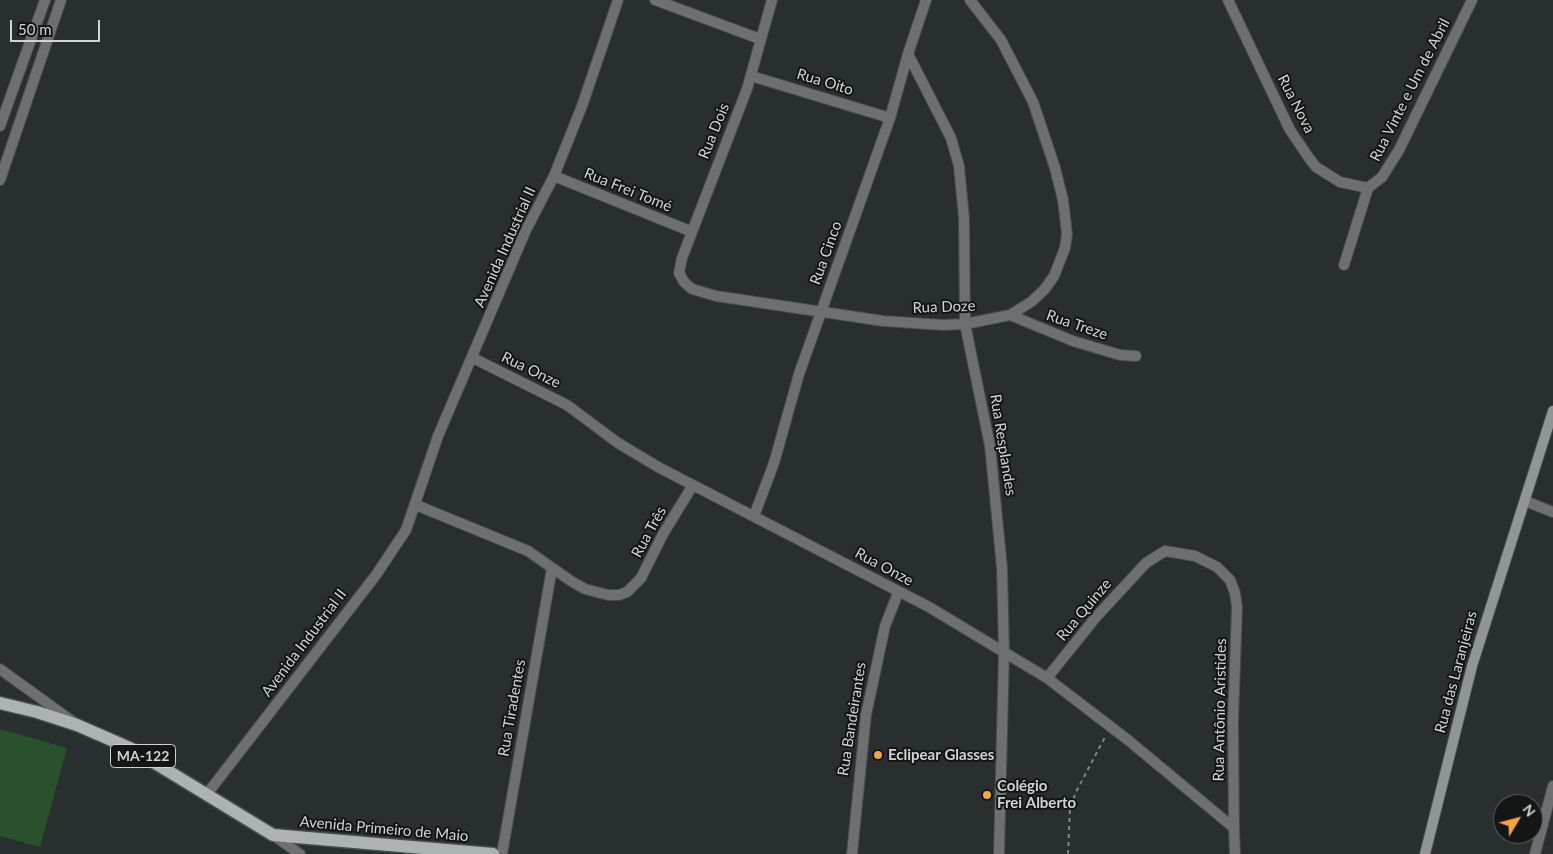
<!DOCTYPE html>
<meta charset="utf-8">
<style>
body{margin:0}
#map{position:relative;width:1553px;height:854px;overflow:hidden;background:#292e2e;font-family:Lato,sans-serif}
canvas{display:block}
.north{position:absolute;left:1493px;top:794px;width:50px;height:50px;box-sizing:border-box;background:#141616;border:1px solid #5f6262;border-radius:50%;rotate:53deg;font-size:14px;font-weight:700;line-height:20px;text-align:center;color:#d0d3d3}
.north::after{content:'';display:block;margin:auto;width:18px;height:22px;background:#f3a443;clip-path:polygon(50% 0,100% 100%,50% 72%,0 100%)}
.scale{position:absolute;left:10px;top:20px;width:90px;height:22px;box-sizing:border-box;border:2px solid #d0d3d3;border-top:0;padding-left:6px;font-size:15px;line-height:18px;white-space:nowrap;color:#d0d3d3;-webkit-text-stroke:4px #141616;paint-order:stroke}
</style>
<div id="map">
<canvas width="1553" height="854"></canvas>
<div class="north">N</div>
<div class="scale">50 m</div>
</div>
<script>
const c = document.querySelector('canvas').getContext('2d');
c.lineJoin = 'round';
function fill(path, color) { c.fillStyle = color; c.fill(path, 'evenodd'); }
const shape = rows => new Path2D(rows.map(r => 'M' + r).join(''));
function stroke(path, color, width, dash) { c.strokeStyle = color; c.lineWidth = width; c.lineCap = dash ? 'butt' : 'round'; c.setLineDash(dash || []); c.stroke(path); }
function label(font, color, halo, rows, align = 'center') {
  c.font = font + ' Lato,sans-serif'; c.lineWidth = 4; c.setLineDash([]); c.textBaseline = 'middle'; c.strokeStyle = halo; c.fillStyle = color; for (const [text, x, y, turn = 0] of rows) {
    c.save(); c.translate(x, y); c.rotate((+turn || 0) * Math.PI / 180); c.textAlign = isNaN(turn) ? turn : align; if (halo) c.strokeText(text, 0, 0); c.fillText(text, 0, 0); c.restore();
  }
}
fill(shape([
 [0,729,67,748,40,847,0,836]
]), '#29512c');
const street = shape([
 [655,0,760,39],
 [772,0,747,89,682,258,679,273,684,282,692,289,716,296,883,321,943,325,965,324,1010,315,1031,302,1044,290,1054,276,1065,248,1067,234,1063,200,1055,168,1033,102,1001,40,970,0],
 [1228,0,1290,130,1309,158,1316,167,1340,182,1368,188],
 [908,54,951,138,959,166,964,218,965,324,990,446,1002,568,1004,652,999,854],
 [751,76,890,118],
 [0,126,45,0],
 [554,176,690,231],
 [0,180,61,0],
 [1368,188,1382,177,1399,150,1472,0],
 [1344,265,1368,188],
 [1010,315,1073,341,1120,355,1136,356],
 [473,358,567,405,618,443,658,467,929,607,1047,678,1128,740,1234,828,1235,854],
 [1525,501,1553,512],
 [416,505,528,551,571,581,585,589,608,595,619,595,627,592,641,578,663,534,693,485],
 [754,516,774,463,799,374,890,118,908,54,926,0],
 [0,669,72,721],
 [1047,678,1096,617,1146,563,1165,551,1195,556,1217,567,1230,580,1235,593,1237,607,1233,721,1234,828],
 [207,794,376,575,406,530,438,436,526,230,554,176,582,106,618,0],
 [273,835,300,854],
 [502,854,552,568],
 [852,854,866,715,885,626,898,593],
 [1535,854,1553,786]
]);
const secondary = shape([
 [1425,854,1472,666,1553,411]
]);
const primary = shape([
 [0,703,37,712,77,725,132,749,273,835,493,854]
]);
stroke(street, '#474c4c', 12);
stroke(secondary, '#474c4c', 12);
stroke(primary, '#474c4c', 15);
stroke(shape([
 [1068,854,1070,808,1076,792,1105,737]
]), '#818585', 2, [4, 4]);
stroke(street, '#6d6f70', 10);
stroke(secondary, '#919596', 10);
stroke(primary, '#adb2b4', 12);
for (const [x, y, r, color] of [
 [878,755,5,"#f3a443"],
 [987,795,5,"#f3a443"]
]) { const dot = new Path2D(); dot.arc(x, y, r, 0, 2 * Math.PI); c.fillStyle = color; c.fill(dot); stroke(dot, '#141616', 2); }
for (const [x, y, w] of [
 [143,756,65]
]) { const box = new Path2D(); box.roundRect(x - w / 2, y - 11.5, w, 23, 4); c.fillStyle = '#141616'; c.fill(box); stroke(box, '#d0d3d3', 1); }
label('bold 14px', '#d0d3d3', null, [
 ["MA-122",143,756]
]);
label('15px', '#d0d3d3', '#141616', [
 ["Rua Oito",825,82,17],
 ["Rua Vinte e Um de Abril",1410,90,-63],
 ["Rua Nova",1296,104,63],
 ["Rua Dois",714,131,-68],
 ["Rua Frei Tomé",628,190,22],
 ["Avenida Industrial II",505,247,-66],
 ["Rua Cinco",826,253,-70],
 ["Rua Doze",944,307,-2],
 ["Rua Treze",1077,325,19],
 ["Rua Onze",531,370,26],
 ["Rua Resplandes",1003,445,81],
 ["Rua Três",649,532,-61],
 ["Rua Onze",884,567,28],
 ["Rua Quinze",1084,610,-50],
 ["Avenida Industrial II",304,643,-53],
 ["Rua das Laranjeiras",1456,672,-75],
 ["Rua Tiradentes",512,708,-80],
 ["Rua Antônio Aristides",1220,710,-89],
 ["Rua Bandeirantes",852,719,-81],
 ["Avenida Primeiro de Maio",384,829,5]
]);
label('bold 15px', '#d0d3d3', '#141616', [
 ["Eclipear Glasses",888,755],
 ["Colégio",997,786],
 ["Frei Alberto",997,803]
], 'left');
</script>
